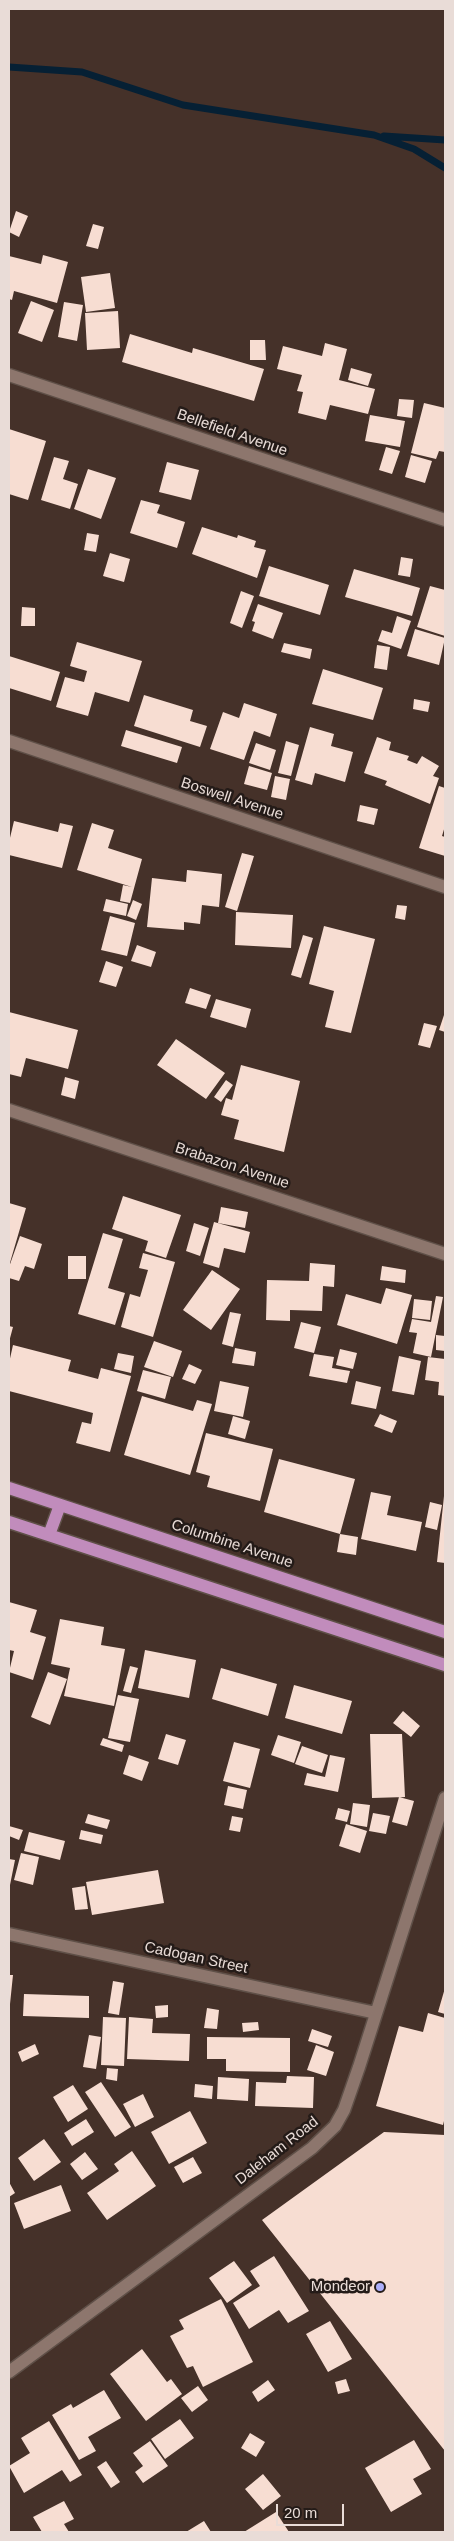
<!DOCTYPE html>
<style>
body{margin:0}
#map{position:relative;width:454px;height:2541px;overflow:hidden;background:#453129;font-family:Arial,sans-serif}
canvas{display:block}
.frame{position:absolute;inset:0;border:10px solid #e9dcd7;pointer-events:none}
.scale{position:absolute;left:276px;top:2504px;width:68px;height:22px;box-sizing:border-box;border:2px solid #e9dcd7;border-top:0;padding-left:6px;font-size:15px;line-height:18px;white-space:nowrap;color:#e9dcd7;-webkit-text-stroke:4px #241b18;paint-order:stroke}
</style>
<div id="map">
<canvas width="454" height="2541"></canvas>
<div class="frame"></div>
<div class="scale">20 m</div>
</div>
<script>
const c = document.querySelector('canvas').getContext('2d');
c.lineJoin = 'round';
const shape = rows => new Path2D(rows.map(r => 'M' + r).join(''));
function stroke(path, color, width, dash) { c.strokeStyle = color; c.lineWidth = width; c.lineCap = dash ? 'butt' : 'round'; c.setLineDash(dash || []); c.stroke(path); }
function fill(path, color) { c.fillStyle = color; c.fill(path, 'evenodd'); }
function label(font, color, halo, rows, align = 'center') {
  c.font = font + ' Arial,sans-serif'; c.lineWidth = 5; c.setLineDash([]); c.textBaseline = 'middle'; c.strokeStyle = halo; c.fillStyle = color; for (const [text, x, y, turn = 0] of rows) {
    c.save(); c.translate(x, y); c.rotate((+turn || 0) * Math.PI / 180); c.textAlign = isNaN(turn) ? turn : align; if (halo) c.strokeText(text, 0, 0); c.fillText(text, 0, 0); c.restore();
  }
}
stroke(shape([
 [9,67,82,72,183,105,374,135,414,149,445,168],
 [384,136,445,140]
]), '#062034', 7);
fill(shape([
 [16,211,28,216,19,237,9,232],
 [93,224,104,227,98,249,86,246],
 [43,255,68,262,57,303,14,291,12,300,9,299,9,256,41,264],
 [110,273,115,308,86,312,81,277],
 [31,301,54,310,42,342,18,333],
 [64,302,83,305,77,341,58,337],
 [118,311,120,348,87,350,85,313],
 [130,334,192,353,193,348,264,369,254,401,122,362],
 [250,340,265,340,266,360,250,360],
 [325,343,347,349,339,380,375,389,368,414,330,405,326,420,298,413,303,392,297,391,302,375,277,369,283,346,322,356],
 [351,368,372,374,368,386,348,380],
 [399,399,414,400,412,418,397,416],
 [424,403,445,408,445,452,439,451,436,459,411,453],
 [370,415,405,421,400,447,365,441],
 [9,429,46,441,28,500,9,494],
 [386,447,400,451,392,474,379,470],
 [411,455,432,461,425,483,405,477],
 [54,457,69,461,63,479,78,484,70,509,41,500],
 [167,462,199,470,191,500,159,492],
 [88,469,116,478,101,519,74,509],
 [141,500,160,505,157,513,185,522,177,548,130,533],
 [202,527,237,538,238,535,256,541,254,547,266,550,257,578,192,554],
 [87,533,99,535,96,552,84,550],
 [110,553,130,559,124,582,103,576],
 [401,557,413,559,410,577,398,575],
 [269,566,329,585,320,615,259,596],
 [354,569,420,588,412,616,345,597],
 [430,586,445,590,445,636,417,627],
 [241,591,254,596,242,628,230,623],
 [258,604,283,613,273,639,252,631,255,622,252,621],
 [22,607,35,608,35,626,21,626],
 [397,616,411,621,401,649,378,641,382,630,392,633],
 [415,629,445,638,439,665,407,656],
 [77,642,142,661,129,702,95,692,88,716,56,707,65,677,84,682,87,671,70,666],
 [284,643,312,649,310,659,281,652],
 [377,645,390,647,387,670,374,668],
 [9,656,60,672,51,701,9,688],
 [323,669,383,688,373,720,312,704],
 [144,695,193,710,190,721,207,726,200,747,134,726],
 [414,699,430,702,428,712,413,709],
 [244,703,277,714,270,737,254,731,244,760,210,749,223,712,239,718],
 [310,727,334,734,331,746,353,752,345,782,315,773,312,785,295,780],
 [126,730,182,747,177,763,121,746],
 [377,737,391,742,389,750,409,756,407,760,417,764,422,756,439,766,433,776,439,778,430,804,385,785,387,781,364,773],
 [286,741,299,745,291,776,278,773],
 [256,743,276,750,270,770,249,763],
 [249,766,272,773,267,790,244,784],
 [275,776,290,779,286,800,271,797],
 [439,786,445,788,445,826,442,836,445,837,445,856,419,848],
 [360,805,378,809,374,825,357,821],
 [14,821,58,832,60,823,73,826,62,868,9,855,9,842],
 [92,823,114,830,108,848,142,859,130,903,120,901,123,885,132,887,77,870],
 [242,853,254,856,237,911,225,907],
 [187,870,222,874,219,907,202,905,200,924,184,922,184,930,147,927,152,878,186,882],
 [106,899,128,904,126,916,103,911],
 [133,900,142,904,136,920,127,916],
 [397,905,407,906,405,920,395,918],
 [236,912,293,915,291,948,235,945],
 [110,916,135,923,127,956,101,950],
 [324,926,375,939,351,1033,325,1027,334,991,309,984],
 [303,935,313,938,301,978,291,975],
 [137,945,156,952,151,967,131,961],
 [106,961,123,967,116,987,99,982],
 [190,988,211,995,206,1009,185,1003],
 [216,999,251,1009,246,1028,210,1017],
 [9,1012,78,1030,68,1069,26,1058,21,1077,9,1074],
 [445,1012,445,1032,439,1030],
 [424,1023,437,1026,430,1048,418,1045],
 [176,1039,225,1073,206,1099,157,1065],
 [241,1065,300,1081,284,1152,234,1139,239,1120,221,1115,226,1098,232,1100],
 [65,1077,79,1081,75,1099,61,1095],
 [226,1080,233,1085,221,1102,214,1097],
 [123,1196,181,1215,166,1258,145,1251,148,1241,112,1229],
 [9,1203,26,1208,9,1266],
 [221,1207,248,1212,245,1228,218,1223],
 [214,1222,250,1232,245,1253,224,1248,219,1268,203,1263],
 [194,1223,209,1228,200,1256,186,1251],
 [103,1233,123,1239,108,1288,125,1293,115,1325,78,1314],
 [20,1236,42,1244,34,1269,25,1266,19,1281,9,1278,9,1267],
 [143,1253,175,1262,153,1337,121,1327,130,1294,140,1297,148,1270,139,1268],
 [68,1256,86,1256,86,1279,68,1279],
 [310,1263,335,1265,334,1287,323,1286,322,1311,290,1310,290,1321,266,1320,267,1280,309,1281],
 [382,1266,406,1270,405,1283,380,1280],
 [212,1270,240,1289,211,1330,183,1310],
 [386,1288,412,1295,397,1344,337,1325,346,1294,381,1304],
 [436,1296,443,1297,431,1357,413,1353,417,1333,409,1332,412,1319,431,1322],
 [414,1299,432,1301,430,1320,412,1318],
 [230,1312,241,1314,233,1347,222,1344],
 [301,1322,321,1327,314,1353,294,1348],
 [9,1326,13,1327,9,1342],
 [436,1335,445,1336,445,1351,436,1350],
 [154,1341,182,1351,173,1377,144,1367],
 [13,1345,71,1360,68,1371,98,1379,101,1368,131,1376,110,1452,76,1443,82,1422,91,1424,93,1413,9,1391,9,1363],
 [235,1348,256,1352,254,1366,232,1363],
 [340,1349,357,1353,353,1369,336,1365],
 [118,1353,134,1356,131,1373,114,1369],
 [314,1354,334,1357,332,1368,350,1371,347,1383,309,1376],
 [399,1356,421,1361,414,1395,392,1391],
 [428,1357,445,1359,445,1396,438,1395,439,1382,425,1380],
 [189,1364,202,1370,195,1384,182,1379],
 [143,1370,171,1377,165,1399,137,1391],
 [220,1381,249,1387,243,1417,214,1411],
 [356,1381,381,1387,376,1409,351,1404],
 [142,1396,193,1411,197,1400,212,1404,190,1475,124,1455],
 [380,1414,397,1421,392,1433,374,1426],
 [233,1416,250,1421,245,1439,228,1434],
 [206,1433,273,1449,260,1501,207,1487,210,1476,196,1472],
 [279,1459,355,1479,340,1534,264,1512],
 [371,1492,391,1496,387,1515,422,1522,416,1551,361,1539],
 [444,1496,445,1496,445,1563,437,1562],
 [430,1502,442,1505,437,1530,425,1527],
 [340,1534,358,1537,356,1555,337,1552],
 [9,1602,37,1610,30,1632,46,1637,33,1680,9,1672,14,1651,9,1650],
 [60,1619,104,1627,101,1645,125,1649,114,1706,64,1696,70,1668,51,1664],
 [145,1650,196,1660,189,1698,138,1688],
 [130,1666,138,1668,131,1693,123,1691],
 [221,1668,277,1684,268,1716,212,1699],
 [48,1672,67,1679,50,1725,31,1717],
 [294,1685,352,1701,342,1734,285,1718],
 [118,1695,139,1699,130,1742,108,1738],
 [403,1711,420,1726,411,1737,393,1723],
 [166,1734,186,1740,178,1765,158,1759],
 [370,1734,402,1734,405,1797,372,1798],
 [278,1735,301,1742,294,1763,271,1755],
 [103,1738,124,1745,122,1752,100,1745],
 [234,1742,260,1749,250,1788,223,1781],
 [302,1746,328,1755,322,1773,295,1764],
 [129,1755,149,1762,142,1781,123,1774],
 [330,1755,345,1758,338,1792,304,1785,307,1773,325,1777],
 [228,1786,247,1790,243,1809,224,1805],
 [399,1797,414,1801,407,1826,392,1822],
 [353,1803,370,1805,367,1827,350,1824],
 [338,1808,350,1811,347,1822,335,1819],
 [373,1813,390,1816,386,1834,369,1831],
 [88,1814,110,1820,107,1829,85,1823],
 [232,1816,243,1818,240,1832,229,1830],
 [346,1824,367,1831,360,1853,339,1846],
 [9,1826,23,1830,19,1840,9,1836],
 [81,1830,103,1835,101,1844,79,1839],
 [29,1832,65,1841,60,1860,24,1851],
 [21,1853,39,1857,33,1885,14,1880],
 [9,1859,15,1860,10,1885,9,1884],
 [158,1870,164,1903,92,1915,86,1882],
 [85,1886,88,1909,75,1910,72,1888],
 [9,1975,13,1975,10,2004,9,2004],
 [113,1981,124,1983,119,2015,108,2013],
 [445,1988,445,2014,438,2012],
 [24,1994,89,1996,89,2018,23,2016],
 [168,2005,168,2017,156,2018,155,2006],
 [207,2008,219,2010,217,2029,204,2028],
 [428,2013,445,2018,445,2117,443,2125,376,2106,399,2026,423,2032],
 [103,2017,126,2018,124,2066,101,2065],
 [129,2017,153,2019,152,2033,190,2034,189,2061,127,2059],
 [258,2022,259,2030,243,2032,242,2023],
 [312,2029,332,2036,328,2047,308,2041],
 [89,2035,101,2037,96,2069,83,2067],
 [207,2037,290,2038,290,2072,226,2071,226,2059,207,2059],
 [35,2044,39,2054,22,2062,18,2052],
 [316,2045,334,2052,326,2076,307,2070],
 [107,2068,118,2069,117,2081,106,2079],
 [287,2076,314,2077,313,2108,255,2106,256,2082,286,2083],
 [218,2077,249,2079,248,2101,217,2099],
 [101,2082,131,2127,115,2137,85,2092],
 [195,2084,213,2086,212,2099,194,2097],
 [73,2085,88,2109,68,2122,53,2097],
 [143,2094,154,2117,135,2127,123,2104],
 [190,2111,207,2143,169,2164,151,2132],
 [86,2119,94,2132,72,2146,64,2133],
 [384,2132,445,2135,445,2451,262,2220],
 [44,2139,61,2162,34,2181,18,2158],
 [132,2151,156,2186,107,2220,87,2193,119,2171,114,2164],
 [85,2152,98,2169,82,2180,70,2164],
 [193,2157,202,2173,183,2183,174,2167],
 [9,2182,15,2193,9,2197],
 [61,2185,71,2211,24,2229,14,2203],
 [274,2256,309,2311,288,2323,279,2310,249,2329,233,2303,260,2286,250,2271],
 [234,2261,252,2285,227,2303,209,2278],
 [221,2299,253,2362,203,2387,193,2366,187,2368,170,2336,184,2329,179,2320],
 [330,2321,352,2359,328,2372,306,2334],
 [142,2349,167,2382,171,2379,182,2394,146,2421,110,2374],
 [346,2379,350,2391,338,2394,335,2382],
 [268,2380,275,2390,258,2402,252,2392],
 [198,2386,208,2400,192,2412,181,2398],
 [104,2390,121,2418,88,2437,96,2451,79,2460,52,2415,71,2404,73,2408],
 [180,2419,194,2438,165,2459,151,2439],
 [49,2421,82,2475,70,2482,62,2470,24,2493,9,2466,30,2453,21,2438],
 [250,2433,265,2442,256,2457,241,2448],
 [414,2440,431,2469,413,2479,422,2494,391,2512,365,2468],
 [150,2441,168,2466,143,2483,135,2472,143,2466,133,2453],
 [106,2461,120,2482,111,2488,97,2467],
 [263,2474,281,2496,263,2510,245,2489],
 [64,2501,74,2519,64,2524,69,2532,42,2532,33,2517],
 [276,2512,289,2532,244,2532],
 [204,2521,211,2532,186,2532]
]), '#f7ddd2');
const minor = shape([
 [9,375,445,520],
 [9,741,445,887],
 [9,1110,445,1254],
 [9,1934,376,2013],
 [9,2372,312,2148,335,2126,344,2110,359,2067,445,1798]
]);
const major = shape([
 [9,1488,445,1632],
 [9,1522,445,1665],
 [49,1535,60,1505]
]);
stroke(minor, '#5f5048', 15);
stroke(major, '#5f5048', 15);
stroke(minor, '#8d766d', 12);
stroke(major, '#c18cbc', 12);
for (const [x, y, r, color] of [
 [380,2287,5,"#adaffb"]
]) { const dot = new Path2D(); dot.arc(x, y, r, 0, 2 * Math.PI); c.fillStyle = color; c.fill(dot); stroke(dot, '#241b18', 2); }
label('15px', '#e9dcd7', '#241b18', [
 ["Bellefield Avenue",232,433,19],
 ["Boswell Avenue",232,799,18],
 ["Brabazon Avenue",232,1166,18],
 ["Columbine Avenue",232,1544,18],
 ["Cadogan Street",196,1958,12],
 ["Daleham Road",277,2151,-38]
]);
label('15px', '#e9dcd7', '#241b18', [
 ["Mondeor",370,2287]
], 'right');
</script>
